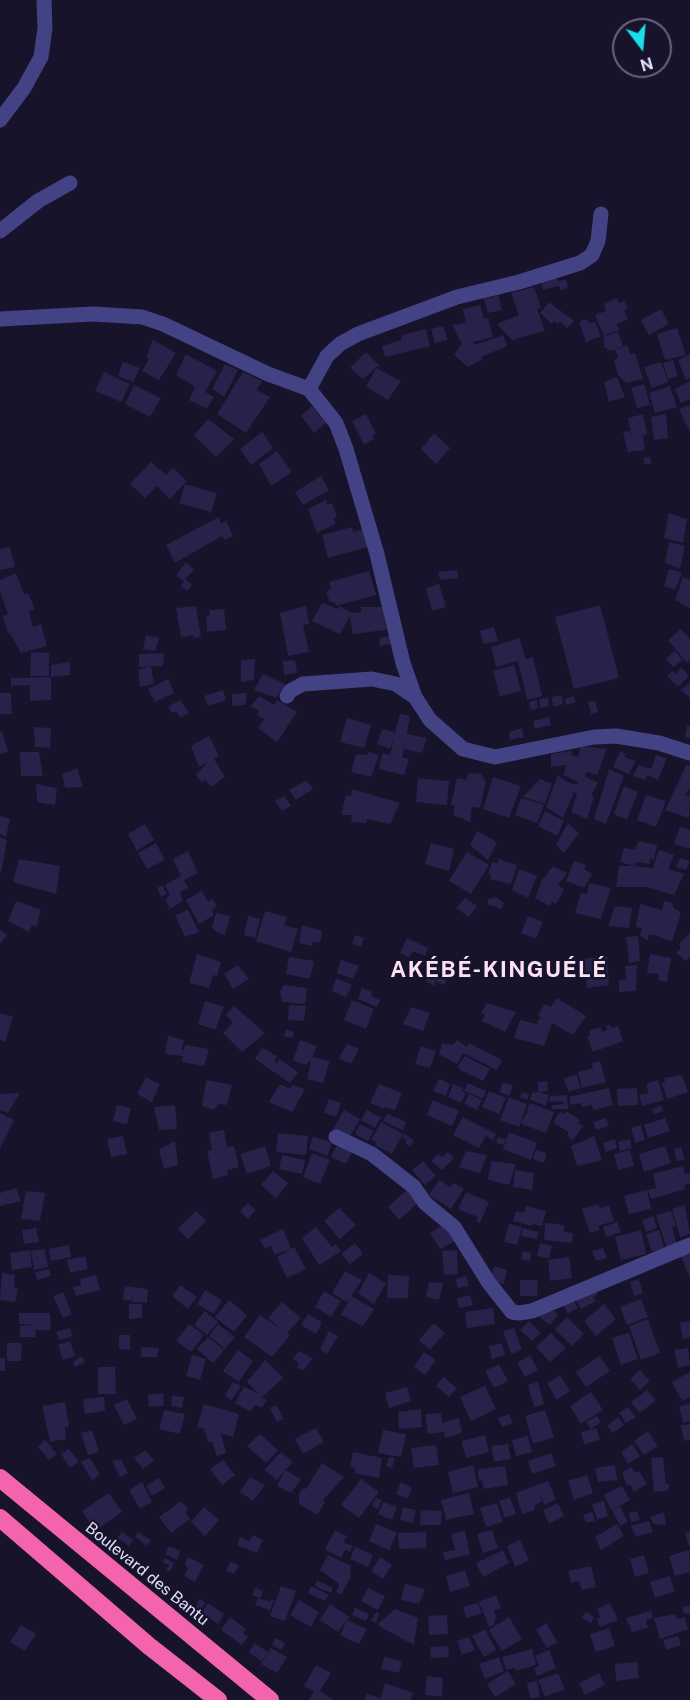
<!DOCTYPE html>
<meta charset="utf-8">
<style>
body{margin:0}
#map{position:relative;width:690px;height:1700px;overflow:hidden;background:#17132a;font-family:"Public Sans",sans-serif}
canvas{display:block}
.north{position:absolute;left:612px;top:18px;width:60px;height:60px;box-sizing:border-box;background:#17132a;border:2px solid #68657e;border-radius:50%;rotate:164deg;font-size:16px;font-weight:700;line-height:24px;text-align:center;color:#e2dffd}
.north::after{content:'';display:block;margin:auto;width:21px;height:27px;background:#1added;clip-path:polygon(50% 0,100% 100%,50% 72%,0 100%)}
</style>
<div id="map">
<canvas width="690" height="1700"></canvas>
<div class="north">N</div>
</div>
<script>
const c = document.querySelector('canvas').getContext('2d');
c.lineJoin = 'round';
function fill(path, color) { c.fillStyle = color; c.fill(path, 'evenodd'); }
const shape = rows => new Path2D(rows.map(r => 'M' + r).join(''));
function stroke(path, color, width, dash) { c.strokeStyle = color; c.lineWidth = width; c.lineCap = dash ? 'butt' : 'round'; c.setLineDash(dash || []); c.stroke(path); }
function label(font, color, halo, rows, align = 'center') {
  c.font = font + ' "Public Sans",sans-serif'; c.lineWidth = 4.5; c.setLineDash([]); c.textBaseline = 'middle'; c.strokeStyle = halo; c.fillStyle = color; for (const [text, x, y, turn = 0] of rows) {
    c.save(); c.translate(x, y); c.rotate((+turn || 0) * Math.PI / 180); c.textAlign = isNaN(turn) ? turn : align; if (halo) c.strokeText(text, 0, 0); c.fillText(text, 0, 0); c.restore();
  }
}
fill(shape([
 [556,276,558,281,566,280,568,287,561,291,559,286,543,290,541,282],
 [534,287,541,308,537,309,545,331,512,340,497,324,519,315,511,293],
 [498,295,502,310,488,313,484,299],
 [617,298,619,303,624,301,628,308,624,310,628,319,617,324,619,330,604,336,595,315,606,311,604,304],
 [549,302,574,321,567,328,560,322,558,324,554,321,552,324,540,313],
 [480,305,484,319,488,318,493,337,473,342,475,345,503,335,507,346,481,357,483,359,468,367,454,355,462,344,452,325,466,323,463,309],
 [661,309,669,324,649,335,641,320],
 [584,319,591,323,595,322,601,336,586,342,579,322],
 [443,326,448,340,435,343,431,329],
 [677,328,686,355,665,360,657,334],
 [426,329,430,346,385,357,382,346,401,340,402,335],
 [618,332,623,346,611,351,604,347,604,337],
 [153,340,176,353,159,380,142,371,149,359,146,358],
 [627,345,630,354,635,353,643,379,626,383,618,375,614,360,618,358,615,350],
 [366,352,379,365,363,379,350,368],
 [186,354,217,371,205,392,214,397,207,409,189,400,195,387,176,375],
 [690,354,690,378,686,380,678,360],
 [673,360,678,376,668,379,663,363],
 [123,362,140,368,133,382,118,376],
 [661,362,668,382,652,388,644,367],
 [225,364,238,370,224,397,212,389],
 [376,368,401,381,388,400,366,387],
 [104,372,130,384,121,402,95,391],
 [243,372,262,381,257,390,270,397,246,433,217,414],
 [617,377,625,397,609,402,604,382],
 [690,381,690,399,681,403,675,389],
 [644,384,650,405,637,408,631,388],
 [134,385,161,398,150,417,125,404],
 [670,386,677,407,655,413,649,393],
 [690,405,690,433,679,409],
 [312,406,326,423,314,433,301,416],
 [366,414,376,434,372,436,374,439,364,445,352,421],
 [643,414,647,434,643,436,645,450,628,452,623,432,630,431,632,438,628,418],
 [666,414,668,438,654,440,651,417],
 [208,419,234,439,216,457,194,435],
 [262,432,273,448,251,465,240,449],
 [434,433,450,448,436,464,421,449],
 [277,451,292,472,271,486,259,464],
 [650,457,651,464,645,464,643,458],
 [151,462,166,475,173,468,187,481,170,499,157,486,145,498,130,484],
 [321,476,329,490,303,505,295,492],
 [185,484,217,493,211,512,179,503],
 [326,500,327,505,332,503,337,516,334,519,335,524,317,533,308,509],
 [669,513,687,519,683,543,664,538],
 [219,517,221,524,226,521,233,536,224,540,222,536,175,563,166,545],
 [352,527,353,532,367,528,371,546,328,558,322,535],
 [669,542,685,546,680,569,665,563],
 [10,547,15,567,0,570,0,549],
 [186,562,194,570,183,581,176,575],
 [669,569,682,572,675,590,664,586],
 [457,570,458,578,440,580,438,572],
 [369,571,376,595,336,606,335,602,330,602,326,592,331,588,329,582],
 [16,573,24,594,28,593,35,609,29,611,33,627,41,624,47,646,21,653,10,633,8,634,3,616,8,614,0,592,0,580],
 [683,577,690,580,690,608,675,600],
 [185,579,192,585,187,591,181,586],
 [439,584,446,607,432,611,426,588],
 [322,603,338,609,339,606,352,613,362,612,360,607,383,607,386,630,353,634,350,616,340,634,312,621],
 [600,605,619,678,574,689,555,617],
 [196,606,201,637,193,638,193,635,181,637,176,608],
 [306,606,309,624,303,625,309,652,288,656,280,613],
 [224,609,226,630,207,632,206,616,210,615,209,610],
 [494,627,498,641,483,644,480,631],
 [681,629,690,639,690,660,687,663,668,640],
 [146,635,159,638,155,651,143,649],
 [390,636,391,644,379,646,380,637],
 [519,638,526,659,533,657,542,696,527,700,518,661,496,667,491,647],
 [675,651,683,660,673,667,666,659],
 [31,652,49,653,49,676,30,676],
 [164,653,163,666,151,666,154,684,140,687,138,670,151,666,139,667,139,654],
 [255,659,254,680,241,682,241,660],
 [295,660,297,673,284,675,283,661],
 [70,662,70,675,51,677,51,700,30,701,30,685,11,686,11,678,51,677,51,665],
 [514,665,521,691,500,696,493,671],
 [681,667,689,676,678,687,667,676,673,671,676,674],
 [263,674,285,684,276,698,254,690],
 [168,679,174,693,155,702,148,689],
 [690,682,690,698,681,690],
 [223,690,226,700,208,706,204,696],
 [0,693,11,693,12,714,0,714],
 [247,693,245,705,232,706,232,694],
 [561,695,563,704,553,707,552,697],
 [259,696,274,705,277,700,297,712,277,742,258,728,264,719,257,715,259,711,251,706],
 [574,696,575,702,566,705,565,699],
 [548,698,549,706,540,708,539,699],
 [180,700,189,713,181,718,176,712,172,713,168,707],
 [537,700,538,708,531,710,529,702],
 [595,701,598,712,591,714,588,702],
 [400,714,410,716,407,734,427,738,422,753,404,749,402,757,409,759,404,775,379,769,382,753,390,755,394,738,390,749,377,744,382,729,395,732],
 [549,717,551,725,535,729,533,721],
 [347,718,371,725,364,748,340,742],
 [687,726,690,726,690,738,685,737],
 [34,727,51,728,50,748,35,747],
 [522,728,524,737,510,740,509,732],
 [2,731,8,752,0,754,0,732],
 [209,736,219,756,214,759,225,777,211,787,205,779,202,783,196,775,208,762,199,767,191,746],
 [581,746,607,749,597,775,587,772,585,777,598,782,591,796,594,797,587,819,571,812,577,794,574,792,563,818,546,807,558,775,567,782,577,785,578,782,563,775,567,765,551,767,551,754,572,751,571,755,578,757],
 [620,751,626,754,624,757,636,761,629,774,613,767],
 [20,752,39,752,43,776,21,776],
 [369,752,379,755,371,777,351,772,356,754,368,755],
 [656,755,667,758,658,780,647,775,645,780,633,776,639,765,651,769],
 [687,764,690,766,690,788,685,795,690,796,689,818,665,810],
 [77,768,83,787,65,788,62,774],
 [609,769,624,776,606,824,594,819],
 [469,773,481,774,486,782,480,808,472,807,470,822,453,815,455,806,451,805,457,778,466,780],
 [493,777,521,786,509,818,483,809],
 [418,778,449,781,447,805,416,802],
 [540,779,552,784,545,804,523,797],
 [306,780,313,789,296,800,289,790],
 [36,784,57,788,55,805,37,802],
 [624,786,638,792,627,820,614,814],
 [352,789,400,803,390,824,367,819,366,823,351,822,352,815,341,815,346,795,351,796],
 [646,795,666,801,656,827,637,820],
 [284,796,291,806,282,811,275,801],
 [521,798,544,805,537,823,515,815],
 [545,811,564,821,557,836,538,826],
 [0,816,10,819,6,837,0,834],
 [568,823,579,833,564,853,556,845],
 [145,824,154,840,137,851,128,834],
 [680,826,690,830,690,849,674,844],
 [477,831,497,842,488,860,470,845],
 [0,837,7,840,1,873,0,873],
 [638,841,657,845,654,860,650,859,650,864,636,862,634,866,653,868,659,850,674,855,668,869,684,874,674,895,646,887,616,887,619,866,634,866,620,862,624,848,635,850],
 [156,843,165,860,147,869,138,853],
 [431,843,454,849,449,871,425,864],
 [188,851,198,873,184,880,188,888,180,892,183,901,170,909,165,899,170,896,165,885,181,876,173,859],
 [467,852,489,865,471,894,449,881],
 [680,858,690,861,686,870,676,867],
 [19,859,60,866,56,894,13,882],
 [498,859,517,865,511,884,490,879,491,875,488,874,492,862,498,863],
 [574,861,586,865,584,869,592,874,584,888,566,881],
 [553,866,567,873,558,885,564,889,556,904,552,902,550,906,535,898,542,880],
 [519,869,537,876,528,898,512,890],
 [589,883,611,888,601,919,575,913,581,893,587,894],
 [162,885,167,894,161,897,157,888],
 [202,891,208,902,213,899,217,907,212,910,214,915,199,924,186,900],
 [494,896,504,903,501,909,487,904,489,898,494,899],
 [465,898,477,906,469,917,456,908],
 [16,901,41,910,36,927,32,925,29,932,8,921],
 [664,901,673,903,673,907,681,913,672,942,655,935,649,935,648,940,640,936,642,928,636,927,640,904,662,910],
 [615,906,632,908,629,928,608,926],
 [188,910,199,932,185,937,175,915],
 [265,911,287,917,284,925,298,929,291,952,256,941],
 [216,913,230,916,225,935,215,931,212,927],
 [248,916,260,919,255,938,244,935],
 [528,916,543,922,536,939,521,933],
 [302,925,322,931,320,943,313,942,312,946,299,943],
 [0,930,7,935,0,944],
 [690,933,690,956,686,961,676,953,681,948,679,944],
 [355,935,364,938,361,947,352,944],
 [638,936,640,961,629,963,626,937],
 [407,938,428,948,425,956,413,951,409,958,400,953],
 [197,954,221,962,217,976,213,975,209,988,189,983],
 [650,954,671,958,667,982,658,980,659,974,647,973],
 [607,956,609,985,587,988,584,959],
 [289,957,314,961,310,979,286,974],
 [341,960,359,966,353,979,337,973],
 [432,963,451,972,444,985,435,981,434,986,425,981],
 [238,965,249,979,233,989,224,974],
 [637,965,636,991,619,992,619,981,626,979,625,966],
 [336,978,352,985,346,997,332,991],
 [284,985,307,988,305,1004,282,1002,280,991],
 [362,988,372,992,371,996,380,1000,377,1007,358,999],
 [557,998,586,1016,573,1035,552,1023,544,1046,514,1038,520,1020,537,1024,539,1018,545,1020,538,1016,544,1004,551,1007],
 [352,1000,374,1009,366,1029,344,1020],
 [205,1001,224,1007,215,1030,198,1024],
 [487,1003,516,1012,505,1032,482,1021,485,1015,481,1013],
 [289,1005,306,1006,304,1021,288,1020],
 [234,1006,265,1033,242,1052,223,1033,233,1022,225,1015],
 [411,1007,430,1013,423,1031,403,1024],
 [0,1013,13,1017,5,1042,0,1040],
 [610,1025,611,1028,618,1026,623,1041,593,1052,587,1036,590,1035,589,1031,600,1027,602,1032,607,1030,606,1026],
 [286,1029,294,1032,292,1038,284,1036],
 [168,1036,184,1040,182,1050,184,1050,185,1045,209,1049,204,1066,182,1062,183,1056,165,1054],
 [300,1040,317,1046,312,1057,330,1061,323,1083,307,1079,311,1060,306,1065,293,1060],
 [457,1040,467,1047,469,1043,502,1060,497,1070,463,1053,457,1064,439,1054,442,1043,452,1045],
 [347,1044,359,1049,351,1064,339,1058],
 [421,1046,436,1051,430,1068,415,1064],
 [262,1048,277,1056,274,1062,277,1063,279,1059,298,1072,290,1083,255,1059],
 [465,1056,490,1069,483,1081,460,1070,458,1066],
 [600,1061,606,1082,582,1088,578,1072,593,1068,592,1063],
 [576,1074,581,1088,569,1092,564,1079],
 [682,1075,688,1092,667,1099,662,1083,665,1082,664,1078],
 [146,1077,160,1084,152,1102,137,1094],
 [439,1079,450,1084,446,1096,433,1091],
 [206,1080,232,1085,227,1105,219,1104,214,1110,202,1106],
 [658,1080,664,1100,642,1106,639,1095,649,1093,646,1084],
 [547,1081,548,1091,538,1092,538,1082],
 [503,1082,513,1086,509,1096,499,1092],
 [468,1083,486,1091,483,1099,464,1091],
 [280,1084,290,1089,292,1085,305,1089,292,1112,269,1102],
 [379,1084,402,1093,395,1110,385,1107,384,1109,370,1103],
 [453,1084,464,1088,462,1091,466,1093,461,1103,448,1097],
 [609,1088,613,1105,593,1110,592,1105,582,1107,581,1103,571,1105,569,1097],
 [637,1088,638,1105,618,1106,617,1089],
 [489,1091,506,1098,499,1114,482,1107],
 [522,1092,529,1094,527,1100,520,1097],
 [539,1092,549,1095,546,1106,530,1100,532,1093],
 [20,1093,8,1113,0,1110,0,1094],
 [469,1094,482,1100,477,1110,464,1104],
 [567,1095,568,1109,552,1109,552,1105,564,1104,563,1101,550,1102,550,1096],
 [509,1097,527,1104,519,1127,500,1120],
 [329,1099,341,1103,336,1117,324,1113],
 [433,1100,459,1111,452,1126,427,1115],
 [530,1103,554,1112,546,1133,521,1124,526,1113,529,1114,527,1111],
 [117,1105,131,1108,127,1124,113,1121],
 [175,1105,177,1129,159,1130,154,1107],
 [661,1106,663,1111,654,1114,652,1109],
 [344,1110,360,1119,349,1138,333,1129],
 [367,1110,381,1118,375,1128,361,1120],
 [566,1111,580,1120,578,1123,583,1126,573,1140,567,1136,569,1133,553,1122,560,1112,564,1114],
 [0,1113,14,1120,0,1149],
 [387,1114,406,1122,403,1130,383,1121],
 [463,1117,496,1134,493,1140,486,1136,479,1148,453,1135],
 [606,1118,609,1126,596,1130,593,1122],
 [665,1118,670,1131,648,1138,644,1125],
 [381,1122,403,1134,392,1154,375,1145,377,1142,371,1140],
 [360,1124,374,1131,368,1141,355,1134],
 [641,1125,645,1140,635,1143,631,1128],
 [224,1130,227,1147,234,1146,239,1167,227,1170,228,1175,213,1179,207,1151,212,1150,209,1133],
 [509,1132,537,1143,531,1160,503,1149],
 [278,1133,308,1136,306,1155,276,1152],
 [404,1134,414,1140,410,1147,405,1143,407,1140,402,1137],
 [123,1136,127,1154,111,1157,107,1139],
 [313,1136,332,1143,327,1156,309,1149],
 [594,1136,602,1160,577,1166,571,1146],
 [498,1137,506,1140,503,1145,496,1142],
 [615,1139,617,1148,606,1152,603,1143],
 [630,1139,632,1148,620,1151,618,1142],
 [175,1141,178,1165,164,1169,159,1150],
 [338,1143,353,1150,346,1164,331,1157],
 [265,1146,271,1166,247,1174,240,1154],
 [665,1146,671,1163,644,1172,639,1154],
 [681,1147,685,1159,677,1162,674,1149],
 [536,1150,547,1153,544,1163,533,1159],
 [630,1150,634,1166,618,1170,614,1154],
 [466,1151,487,1155,480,1173,459,1167],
 [448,1152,454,1158,442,1170,431,1161,438,1154,443,1157],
 [312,1153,330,1160,320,1184,303,1177],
 [282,1155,305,1160,302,1174,279,1169],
 [423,1161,436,1176,425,1185,412,1170],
 [491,1161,516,1164,509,1185,488,1180],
 [683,1166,685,1174,690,1173,690,1183,684,1185,686,1189,651,1199,648,1190,656,1188,653,1174],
 [515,1170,534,1173,532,1190,513,1187],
 [273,1171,288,1183,276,1198,261,1185],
 [439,1180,450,1187,454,1183,464,1189,451,1209,429,1195],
 [410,1187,421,1200,399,1220,388,1207],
 [16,1188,21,1201,0,1206,0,1193],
 [647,1190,651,1209,629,1214,624,1196],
 [26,1191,45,1193,40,1221,21,1219],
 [466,1192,489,1202,480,1223,476,1221,478,1217,458,1209],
 [248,1203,256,1210,248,1219,240,1211],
 [598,1204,600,1208,609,1205,614,1221,598,1226,600,1230,590,1233,582,1209],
 [685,1205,690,1234,680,1237,672,1209],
 [526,1206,546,1211,542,1226,533,1224,532,1226,513,1221,516,1211,524,1213],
 [339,1208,356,1225,340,1239,324,1221],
 [196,1211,206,1221,188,1239,178,1229],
 [671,1211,676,1226,672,1227,677,1245,667,1249,656,1215],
 [653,1216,657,1228,646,1232,642,1220],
 [617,1222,621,1232,606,1237,603,1227],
 [545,1223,564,1225,564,1232,573,1233,572,1243,544,1240],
 [444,1224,455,1241,440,1249,430,1233],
 [509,1224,522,1227,517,1245,504,1242],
 [316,1227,332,1247,336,1244,341,1251,319,1265,302,1238],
 [36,1228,39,1242,24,1244,22,1230],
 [523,1228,539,1232,537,1239,521,1236],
 [283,1229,291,1249,274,1255,271,1245,265,1249,260,1240],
 [641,1230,646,1254,621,1260,615,1237],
 [659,1230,664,1248,652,1252,646,1234],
 [355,1243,363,1254,350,1264,341,1254],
 [540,1243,552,1246,549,1258,537,1256],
 [69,1245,71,1257,51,1261,49,1249],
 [294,1247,306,1269,287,1278,277,1257],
 [603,1248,607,1258,596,1261,592,1251],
 [45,1249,48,1267,34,1270,31,1251],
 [30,1250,32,1267,12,1270,10,1253],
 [457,1250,458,1274,444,1275,442,1251],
 [523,1251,531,1253,530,1261,521,1259],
 [690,1253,690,1278,681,1256],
 [85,1256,88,1269,70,1273,67,1260],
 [569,1257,572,1278,550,1281,548,1260],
 [494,1266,507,1270,504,1284,490,1281],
 [49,1269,51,1276,37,1280,35,1272],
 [345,1271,362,1280,347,1302,332,1293],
 [2,1273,15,1275,14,1287,18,1289,15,1302,0,1300],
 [369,1273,386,1283,374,1304,358,1293],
 [96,1275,100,1290,76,1296,73,1287,81,1285,80,1279],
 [388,1275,409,1276,408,1298,387,1298],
 [466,1276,469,1286,458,1288,455,1279],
 [639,1279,643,1294,634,1296,630,1282],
 [520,1280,538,1280,537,1296,520,1296],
 [429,1282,443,1283,439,1300,426,1297],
 [180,1285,197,1297,188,1309,172,1296],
 [125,1286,148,1289,147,1303,132,1302,133,1291,131,1301,123,1300],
 [593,1286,598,1294,593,1297,596,1301,581,1309,575,1298],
 [205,1290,222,1300,214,1314,197,1304],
 [324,1291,341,1301,331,1317,315,1307],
 [63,1292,72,1314,63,1318,53,1296],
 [470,1295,473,1305,459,1308,457,1298],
 [351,1296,374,1309,363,1326,341,1315],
 [572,1298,578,1308,568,1313,562,1304],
 [641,1299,648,1317,627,1325,620,1307],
 [229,1300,247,1315,234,1332,215,1317],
 [282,1302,301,1318,287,1333,290,1335,272,1357,244,1337,260,1315,282,1330,268,1318],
 [129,1304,142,1304,142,1318,129,1319],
 [604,1304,616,1319,596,1336,584,1321],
 [547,1306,558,1314,550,1325,539,1317],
 [493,1308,495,1324,467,1328,465,1312],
 [205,1311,218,1322,207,1335,194,1325],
 [19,1313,50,1313,51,1330,35,1330,36,1337,20,1337,20,1326,35,1325,19,1324],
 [308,1314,322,1322,316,1334,301,1325],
 [567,1317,584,1334,572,1346,555,1329],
 [648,1319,660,1353,641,1360,629,1326],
 [529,1321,541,1333,532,1341,520,1330],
 [690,1321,690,1337,683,1339,680,1323],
 [434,1323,445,1333,430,1350,419,1340],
 [189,1324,204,1335,191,1352,176,1341],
 [218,1324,235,1337,225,1349,209,1336],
 [70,1328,73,1336,59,1340,56,1332],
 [514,1328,522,1350,511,1354,503,1331],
 [329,1331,338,1336,327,1354,320,1349],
 [551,1333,566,1348,550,1362,536,1347],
 [629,1333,638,1359,621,1365,612,1338],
 [119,1335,130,1335,130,1350,119,1349],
 [208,1337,224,1350,213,1363,197,1349],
 [70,1341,75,1356,63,1360,58,1345],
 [7,1343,22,1343,21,1361,7,1361],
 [502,1343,505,1355,492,1359,489,1346],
 [141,1347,159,1348,157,1357,141,1357],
 [688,1348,690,1365,678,1368,674,1350],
 [238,1350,253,1361,239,1382,223,1371],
 [299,1351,313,1358,304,1370,297,1368,299,1363,293,1359],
 [424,1352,436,1360,425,1375,414,1367],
 [192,1355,206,1359,200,1380,186,1376],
 [530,1355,538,1370,525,1377,517,1363],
 [82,1356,85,1362,75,1367,73,1362],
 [599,1356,610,1371,586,1387,576,1372],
 [0,1358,5,1358,5,1371,0,1371],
 [265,1360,283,1378,262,1397,267,1400,262,1408,255,1405,250,1412,235,1403,244,1387,258,1393,247,1382],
 [499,1364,508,1381,494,1388,485,1371],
 [98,1367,115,1367,116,1394,98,1394],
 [640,1370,650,1381,640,1390,630,1379],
 [690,1372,690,1397,682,1401,672,1382],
 [560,1375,570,1391,557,1400,547,1383],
 [443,1377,457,1388,449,1397,436,1386],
 [233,1382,241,1386,231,1401,225,1395],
 [538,1382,544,1404,534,1407,528,1385],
 [485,1386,496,1409,471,1421,460,1397],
 [407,1387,411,1401,389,1408,385,1393],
 [647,1390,656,1400,640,1413,631,1402],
 [591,1392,603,1410,581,1424,570,1406],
 [163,1393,164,1406,149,1407,148,1395],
 [172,1396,184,1397,182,1408,171,1406],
 [104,1397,105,1411,85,1414,83,1399],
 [127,1399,137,1419,124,1425,114,1405],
 [65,1402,69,1427,65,1427,66,1439,50,1442,42,1406],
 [204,1404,239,1414,233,1437,221,1433,226,1453,217,1456,212,1442,208,1442,204,1429,197,1427],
 [690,1404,690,1421,683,1423,679,1406],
 [277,1405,283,1419,277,1422,270,1408],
 [628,1407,636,1417,626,1423,619,1413],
 [421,1409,422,1427,399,1429,398,1412],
 [164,1410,185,1414,180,1434,159,1429],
 [545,1410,554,1437,533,1444,525,1416],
 [441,1413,442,1423,459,1418,462,1433,445,1438,444,1432,428,1434,425,1414],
 [509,1414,513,1423,502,1427,498,1418],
 [597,1416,601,1422,591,1429,586,1422],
 [618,1417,624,1425,613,1433,607,1426],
 [690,1424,690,1440,684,1441,681,1425],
 [316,1428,324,1442,303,1454,295,1439],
 [596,1428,600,1440,584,1444,581,1432],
 [92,1430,99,1452,88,1455,81,1433],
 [383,1430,406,1434,401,1457,378,1453],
 [648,1431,658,1446,644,1455,634,1441],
 [260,1434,278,1450,266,1463,247,1446],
 [485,1435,489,1452,466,1458,461,1441],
 [528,1436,532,1452,516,1456,512,1440],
 [45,1440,57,1454,49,1460,38,1447],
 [508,1444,511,1459,494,1462,491,1446],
 [632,1444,640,1456,628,1464,621,1452],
 [436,1445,439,1465,414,1468,411,1448],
 [69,1449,79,1462,70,1468,61,1454],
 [145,1450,154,1461,143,1469,134,1458],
 [281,1452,293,1462,285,1470,301,1479,291,1493,277,1486,285,1470,277,1480,264,1470],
 [353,1452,382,1458,379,1478,354,1473,355,1468,350,1467],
 [551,1453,556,1466,532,1474,528,1461],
 [389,1457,395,1458,392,1468,386,1466],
 [663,1457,666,1484,669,1484,669,1490,654,1492,651,1458],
 [90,1458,100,1474,92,1481,81,1462],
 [121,1459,128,1473,120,1477,112,1461],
 [223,1460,235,1475,222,1485,210,1469],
 [322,1463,344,1477,323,1500,325,1502,317,1515,299,1504,299,1494,303,1488,306,1489],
 [473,1465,478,1487,453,1493,448,1472],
 [615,1465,617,1480,598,1482,595,1468],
 [505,1466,508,1485,484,1489,482,1480,479,1481,478,1469],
 [631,1467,635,1473,639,1471,647,1484,634,1492,630,1484,627,1486,622,1472],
 [587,1475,593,1493,574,1500,568,1481],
 [250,1477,265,1485,253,1501,240,1492],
 [159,1478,165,1488,152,1496,146,1486],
 [361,1479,379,1492,359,1518,341,1505],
 [548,1481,556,1499,545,1505,539,1493,542,1501,534,1506,535,1510,522,1514,516,1493],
 [142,1482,152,1502,140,1509,129,1490],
 [401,1482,412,1488,407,1499,396,1494],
 [622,1486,630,1500,611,1510,604,1495],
 [109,1493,122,1512,95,1531,82,1511],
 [469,1493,474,1514,446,1520,441,1500],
 [510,1497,516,1514,505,1518,499,1501],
 [376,1498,382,1500,378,1509,372,1506],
 [181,1501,188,1509,185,1512,190,1519,171,1533,159,1517],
 [604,1501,608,1516,597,1519,592,1504],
 [383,1502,397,1507,392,1520,378,1514],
 [497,1503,503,1522,486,1527,480,1508],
 [558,1503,564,1516,549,1524,543,1510],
 [620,1506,628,1522,620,1526,612,1510],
 [204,1507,219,1520,205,1536,191,1522],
 [403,1507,416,1510,413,1523,400,1520],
 [421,1510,442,1511,441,1525,420,1525],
 [637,1511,640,1520,631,1522,629,1513],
 [592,1512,595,1521,586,1523,583,1515],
 [664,1512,666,1525,654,1524,650,1517],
 [649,1521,653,1532,636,1537,631,1526],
 [376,1524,397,1533,389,1550,369,1541],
 [617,1524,624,1536,601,1550,595,1537],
 [335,1530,347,1536,343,1542,353,1546,350,1552,345,1550,341,1558,325,1549],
 [492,1530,498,1548,483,1553,477,1534],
 [465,1531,470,1554,445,1560,443,1552,455,1550,451,1534],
 [122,1532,133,1540,129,1546,117,1538],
 [138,1532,151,1540,147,1546,135,1537],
 [426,1532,426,1548,399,1549,398,1533],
 [690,1532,690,1547,689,1547,685,1533],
 [253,1535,263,1540,257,1553,237,1545,240,1537,249,1541],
 [520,1540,529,1560,515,1567,507,1546],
 [116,1544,123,1550,119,1556,112,1550],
 [169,1546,180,1551,177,1560,165,1554],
 [355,1547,373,1555,368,1567,350,1559],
 [503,1550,509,1563,483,1577,476,1563],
 [689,1550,690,1572,675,1576,669,1556],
 [328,1555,351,1566,350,1578,341,1595,336,1592,339,1584,320,1570],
 [644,1555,649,1573,635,1577,630,1559],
 [188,1557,204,1565,195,1582,184,1576,188,1569,185,1563],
 [380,1557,392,1565,383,1579,371,1571],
 [134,1558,141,1561,138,1566,131,1563],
 [165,1558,174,1563,170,1572,166,1570,169,1565,163,1562],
 [230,1562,239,1565,234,1574,226,1571],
 [591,1566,596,1587,582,1590,579,1581,571,1583,568,1571],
 [465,1570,470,1586,450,1592,446,1576],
 [670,1576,675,1591,655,1598,650,1582],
 [317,1580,333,1588,331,1593,315,1586],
 [405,1584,425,1589,419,1604,401,1600],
 [281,1586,296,1591,285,1621,270,1616],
 [311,1586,329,1595,325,1601,308,1593],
 [255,1588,263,1591,260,1598,252,1595],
 [368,1588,385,1596,378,1610,361,1601],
 [496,1595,501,1608,494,1611,497,1619,494,1620,495,1624,489,1627,479,1602],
 [258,1598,270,1602,271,1599,274,1600,270,1610,255,1605],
 [199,1599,205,1602,201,1611,195,1608],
 [299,1600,319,1612,311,1627,290,1615],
 [208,1603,224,1614,218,1624,202,1613],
 [478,1603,482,1613,466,1618,463,1607],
 [610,1603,618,1620,600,1627,596,1619,600,1617,597,1609],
 [330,1604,349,1617,338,1632,320,1620],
 [690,1605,690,1613,684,1614,682,1607],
 [355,1608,369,1614,366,1621,352,1615],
 [395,1609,418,1618,414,1645,382,1628,378,1624],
 [651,1611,653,1618,646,1620,648,1628,632,1632,626,1618],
 [376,1612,379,1614,376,1623,371,1621],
 [586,1612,594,1617,591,1623,582,1617],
 [675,1614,677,1619,685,1617,688,1629,660,1639,654,1618],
 [447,1615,448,1634,429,1635,428,1616],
 [230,1617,246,1629,243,1633,248,1637,242,1645,221,1630],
 [509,1617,522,1639,502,1651,489,1630],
 [347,1620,367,1629,359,1644,340,1635],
 [546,1623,557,1642,547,1648,536,1630],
 [21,1625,36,1634,25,1651,10,1642],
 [609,1628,615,1646,596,1652,590,1634],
 [485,1629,496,1650,484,1657,472,1636],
 [678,1636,681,1645,666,1650,663,1640],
 [469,1637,475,1650,462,1655,457,1641],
 [276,1638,285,1643,281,1650,272,1645],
 [254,1643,268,1652,262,1661,249,1653],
 [448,1646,449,1657,431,1658,430,1647],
 [271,1648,287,1657,277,1673,261,1664],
 [532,1649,536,1665,516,1671,515,1668,506,1670,502,1657],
 [549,1650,556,1668,537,1676,534,1668,539,1666,535,1656],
 [384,1657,402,1661,399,1673,381,1669],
 [499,1657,504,1671,485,1679,479,1664],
 [637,1662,639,1678,616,1681,615,1664],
 [316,1665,331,1673,320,1691,334,1700,309,1700,314,1692,304,1686],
 [508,1671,516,1684,495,1697,487,1684],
 [558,1673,565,1689,545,1697,538,1680],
 [599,1673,605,1685,585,1695,579,1683],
 [427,1676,443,1678,442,1697,425,1695],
 [537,1681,540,1697,530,1699,527,1683],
 [385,1683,413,1693,411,1700,364,1700,367,1694,381,1698]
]), '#28214a');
stroke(shape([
 [0,120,24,88,41,57,45,28,44,0],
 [0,231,38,201,70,183],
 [0,319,93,314,142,317,163,324,268,374,309,389,336,423,346,449,377,554,403,663,415,697,430,720,463,749,495,757,594,737,616,736,659,743,690,753],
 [309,389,327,356,340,344,358,334,457,297,519,282,580,263,592,255,598,241,601,214],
 [287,696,290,691,303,684,372,679,396,684,415,697],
 [336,1137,372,1154,414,1187,425,1203,454,1227,489,1283,512,1312,519,1313,532,1311,690,1245]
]), '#434285', 15);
stroke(shape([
 [0,1478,270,1700],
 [0,1518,149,1646,218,1700]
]), '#f364ac', 18);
label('16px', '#e2dffd', '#17132a', [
 ["Boulevard des Bantu",147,1574,39]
]);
c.letterSpacing = '1.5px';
label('bold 22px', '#fde1f3', '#17132a', [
 ["AKÉBÉ-KINGUÉLÉ",499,970]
]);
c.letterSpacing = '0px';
</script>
